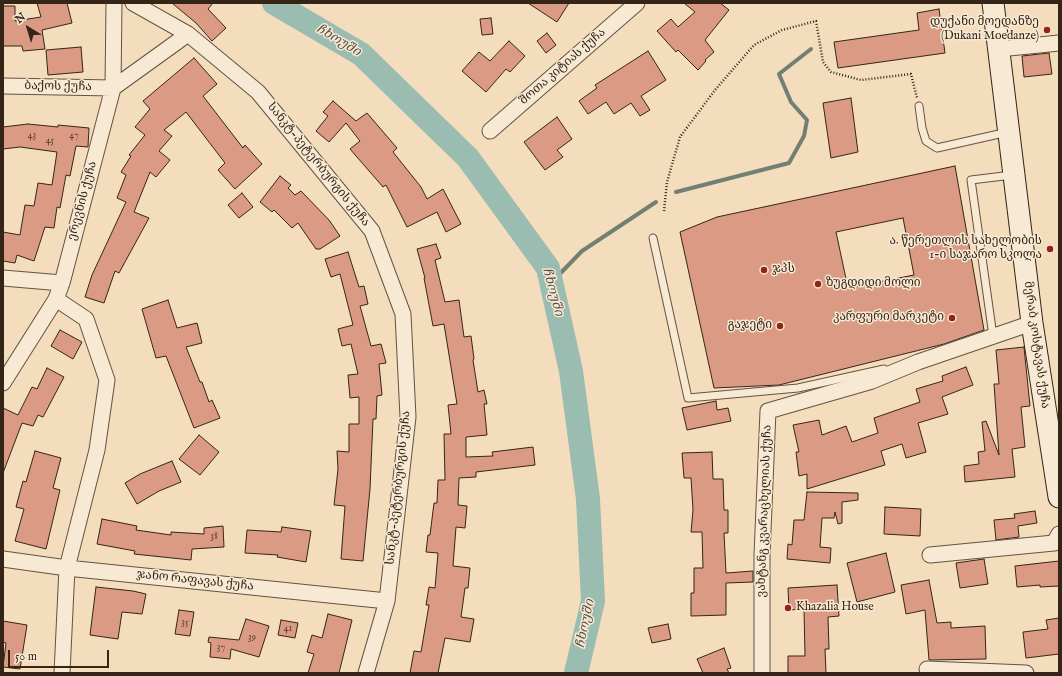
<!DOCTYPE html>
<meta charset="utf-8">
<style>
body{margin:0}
#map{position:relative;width:1062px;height:676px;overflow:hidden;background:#f3ddbc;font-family:"IM FELL English",serif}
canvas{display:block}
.frame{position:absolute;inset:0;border:4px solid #352517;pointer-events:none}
.north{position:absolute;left:8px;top:8px;width:40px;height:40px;-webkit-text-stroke:3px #f7e9d3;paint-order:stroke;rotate:322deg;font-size:11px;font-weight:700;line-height:16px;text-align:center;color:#352517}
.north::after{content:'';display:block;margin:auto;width:14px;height:18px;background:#352517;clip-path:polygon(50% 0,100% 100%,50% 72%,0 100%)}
.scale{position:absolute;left:8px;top:650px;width:101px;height:18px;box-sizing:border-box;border:2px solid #352517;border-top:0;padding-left:5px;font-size:12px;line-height:14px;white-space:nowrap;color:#352517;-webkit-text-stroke:3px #f7e9d3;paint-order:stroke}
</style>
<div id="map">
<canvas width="1062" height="676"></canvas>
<div class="frame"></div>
<div class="north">N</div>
<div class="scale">50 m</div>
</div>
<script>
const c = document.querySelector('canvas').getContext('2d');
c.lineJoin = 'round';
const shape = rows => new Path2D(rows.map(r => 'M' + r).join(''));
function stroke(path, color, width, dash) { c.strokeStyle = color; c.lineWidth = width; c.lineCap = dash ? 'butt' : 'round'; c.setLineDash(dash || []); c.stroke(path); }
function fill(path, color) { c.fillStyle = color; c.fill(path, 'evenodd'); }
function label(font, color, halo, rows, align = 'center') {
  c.font = font + ' "IM FELL English","Noto Serif Georgian",serif'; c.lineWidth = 3; c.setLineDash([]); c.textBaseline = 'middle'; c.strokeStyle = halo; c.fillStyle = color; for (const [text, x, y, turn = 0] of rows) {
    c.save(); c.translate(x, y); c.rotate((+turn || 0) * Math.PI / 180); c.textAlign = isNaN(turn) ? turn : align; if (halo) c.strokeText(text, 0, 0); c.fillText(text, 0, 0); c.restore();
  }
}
stroke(shape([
 [676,192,789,163,804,136,807,120,791,102,779,74,811,49],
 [551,283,582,251,656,202]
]), '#728073', 4);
stroke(shape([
 [274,3,361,54,468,158,548,268,571,371,588,499,593,601,576,673]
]), '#9bbcb0', 24);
const building = shape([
 [37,3,67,3,72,23,42,30,45,49,23,51,22,46,3,46,3,6,15,6,15,21,41,17,37,3],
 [172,3,213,3,208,9,226,28,212,41,196,23,172,3],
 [528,3,569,3,557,22,528,3],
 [684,3,720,3,729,10,705,40,714,52,705,60,706,61,698,70,678,50,676,52,657,31,671,19,678,27,695,12,684,3],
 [939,9,945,53,838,68,834,42,919,30,917,13,939,9],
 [491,18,493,34,482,35,480,19,491,18],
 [547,33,556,45,546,53,537,41,547,33],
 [509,41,525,56,510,72,506,69,486,92,462,71,479,52,490,61,509,41],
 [81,47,83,72,48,75,46,50,81,47],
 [648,51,666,80,641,96,650,110,640,116,631,103,614,114,606,102,588,114,579,101,597,88,595,85,648,51],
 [1049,53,1052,74,1024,77,1022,56,1049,53],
 [194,58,217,84,203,96,243,148,245,145,262,164,235,189,218,170,225,163,186,112,164,130,172,136,159,151,170,160,156,177,150,172,134,212,149,218,119,273,115,271,104,303,85,297,92,275,126,202,117,198,126,175,121,172,131,156,129,155,145,135,135,127,150,109,143,101,194,58],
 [851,98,858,152,831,158,823,103,851,98],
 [333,101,356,121,367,113,397,148,393,152,421,187,427,199,443,189,461,224,446,232,437,212,407,227,386,185,383,187,350,149,360,141,346,123,329,142,316,131,328,116,323,112,333,101],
 [557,117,572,139,557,150,563,157,545,170,524,142,557,117],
 [28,124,58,127,58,125,89,128,88,147,76,146,70,176,66,175,60,208,57,207,54,228,45,227,34,261,17,255,15,263,3,261,3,232,20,235,25,205,34,206,38,183,52,185,57,152,20,147,3,149,3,127,28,124],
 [955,166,984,330,944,344,779,385,714,388,680,232,717,217,955,166],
 [903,218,914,275,848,288,836,232,903,218],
 [280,176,291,185,288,188,295,195,301,191,329,220,340,236,320,249,316,249,298,223,292,228,274,210,272,212,260,202,280,176],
 [242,193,253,207,239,218,228,205,242,193],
 [436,244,441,258,435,260,445,302,459,300,464,337,471,336,474,359,473,360,478,392,484,390,487,404,484,404,487,435,466,437,466,457,493,456,492,452,533,447,535,465,476,472,476,477,459,478,458,505,467,506,465,528,456,527,453,566,470,568,468,588,465,588,461,617,474,619,470,642,445,638,438,673,410,673,414,651,421,652,429,605,426,605,429,587,435,588,438,553,426,552,428,535,430,535,434,503,437,503,438,480,445,480,444,434,451,434,448,405,457,404,444,324,433,326,424,278,425,278,417,249,436,244],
 [348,252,359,287,364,286,368,304,360,306,371,346,381,344,386,363,379,364,382,395,377,396,376,419,373,419,370,489,363,561,341,559,345,506,334,505,338,469,337,451,349,452,349,424,359,424,359,397,350,398,348,375,358,374,351,344,342,346,338,329,353,325,340,274,331,277,325,259,348,252],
 [168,300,177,328,197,323,202,343,186,347,200,382,202,382,209,402,212,400,220,418,194,428,166,356,156,358,142,309,168,300],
 [60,330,82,342,73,359,51,346,60,330],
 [1024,347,1030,406,1021,407,1025,447,1012,449,1015,477,965,482,964,466,979,464,978,452,985,451,982,422,986,421,999,455,994,384,999,384,996,350,1024,347],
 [966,367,973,385,942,397,948,414,918,423,926,452,906,458,902,444,881,451,885,465,807,489,807,474,799,476,796,452,799,452,793,425,819,420,822,435,846,426,852,442,878,433,874,418,920,402,916,389,943,381,942,376,966,367],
 [47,368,64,377,43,417,38,415,33,426,22,423,3,473,3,408,18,415,32,387,37,389,47,368],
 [716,401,717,410,728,408,731,421,687,430,682,408,716,401],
 [199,435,219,452,200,475,179,459,199,435],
 [35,451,61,458,53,488,60,490,46,549,15,541,24,509,16,507,23,481,26,482,35,451],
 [712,452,713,479,723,479,724,510,728,510,728,533,724,533,726,573,753,571,753,582,726,583,726,615,691,616,691,593,694,593,694,568,703,568,702,532,691,532,693,510,691,478,684,478,682,453,712,452],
 [172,461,181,482,159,491,137,504,125,483,140,474,172,461],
 [807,492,858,493,858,500,842,502,842,523,838,524,835,512,834,518,822,518,820,547,831,548,830,563,787,559,788,544,792,545,794,520,804,520,807,492],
 [885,507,921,509,920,536,884,534,885,507],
 [1035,511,1037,523,1018,526,1019,537,996,540,994,520,1015,518,1014,514,1035,511],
 [102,519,137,526,136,530,171,535,171,532,204,534,204,528,223,526,224,547,192,549,191,560,134,554,135,551,97,544,102,519],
 [282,527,311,531,306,562,277,557,278,555,245,553,247,530,281,532,282,527],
 [886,553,895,592,857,602,847,563,886,553],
 [984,559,988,584,960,588,956,563,984,559],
 [1059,561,1059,586,1040,587,1040,585,1017,587,1015,566,1059,561],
 [929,580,937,623,951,622,951,628,985,626,986,659,929,660,925,610,906,614,901,585,929,580],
 [837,585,839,616,828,617,829,649,825,649,826,673,788,673,788,656,805,656,804,609,789,610,788,588,837,585],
 [96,587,133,591,146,594,142,614,122,612,118,639,90,635,96,587],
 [179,610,194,612,190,636,175,634,179,610],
 [328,614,352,620,339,673,308,673,314,654,307,652,312,635,322,638,328,614],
 [1059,618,1059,654,1026,658,1023,632,1048,629,1046,620,1059,618],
 [246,619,269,626,259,657,231,649,230,659,210,657,211,643,208,642,209,637,239,640,246,619],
 [281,620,298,623,295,638,278,635,281,620],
 [3,621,27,625,20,669,3,667,6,643,3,642,3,621],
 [668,624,671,639,652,643,648,628,668,624],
 [724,648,731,668,727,669,729,673,703,673,697,659,724,648]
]);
fill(building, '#db9a83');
stroke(building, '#352517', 1);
const service = shape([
 [919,106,922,128,926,141,937,148,1008,132],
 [653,238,688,398,798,388,884,369],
 [993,336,971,180,1012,175]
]);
const minor = shape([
 [133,3,188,34,258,92,372,231,403,314,408,417,387,601,366,673],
 [999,49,1059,43],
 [3,86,113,88,188,34],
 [490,131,637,3],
 [3,278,62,283],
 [56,299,86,319,107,380,97,450,67,568,62,673],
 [3,383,56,299,62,283,113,88,114,3],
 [930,555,1054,543,1059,534],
 [3,559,67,568,387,601],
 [927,669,1026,673],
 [762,673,762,555,768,411,872,381,918,362,1032,323]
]);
const secondary = shape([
 [993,3,1032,323,1059,497]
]);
stroke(service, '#645340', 9);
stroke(minor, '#645340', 17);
stroke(secondary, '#352517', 23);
stroke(shape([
 [664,211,667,182,680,137,715,90,754,45,782,30,816,21,823,62,831,72,861,80,911,74,917,98]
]), '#352517', 2.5, [1, 2]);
stroke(service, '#f7e9d3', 7);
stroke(minor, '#f7e9d3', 15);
stroke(secondary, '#f7e9d3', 21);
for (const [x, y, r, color] of [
 [1047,30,4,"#8f2418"],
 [1050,249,4,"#8f2418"],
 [764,270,4,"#8f2418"],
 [818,284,4,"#8f2418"],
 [952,318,4,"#8f2418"],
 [780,326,4,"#8f2418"],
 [788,608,4,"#8f2418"]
]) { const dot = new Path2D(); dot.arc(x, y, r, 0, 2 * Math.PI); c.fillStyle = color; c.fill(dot); stroke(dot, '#f7e9d3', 1.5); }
label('10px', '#5e4232', null, [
 ["43",32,136],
 ["47",74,136],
 ["45",50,141],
 ["38",214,537],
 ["35",185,623],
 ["41",288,629],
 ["39",252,638],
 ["37",221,648]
]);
label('12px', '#352517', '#f7e9d3', [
 ["დუქანი მოედანზე",1039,23],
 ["(Dukani Moedanze)",1039,37],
 ["ა. წერეთლის სახელობის",1042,242],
 ["1-ი საჯარო სკოლა",1042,256],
 ["ჯპს",772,270,"left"],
 ["ზუგდიდი მოლი",826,284,"left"],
 ["კარფური მარკეტი",944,318],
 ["გაჯეტი",772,326],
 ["Khazalia House",796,608,"left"]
], 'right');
label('12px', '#352517', '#f7e9d3', [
 ["შოთა კიტიას ქუჩა",563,67,-41],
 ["ბაქოს ქუჩა",58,87,1],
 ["სანკტ-პეტერბურგის ქუჩა",318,165,51],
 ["ერევნის ქუჩა",83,201,-75],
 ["მერაბ კოსტავას ქუჩა",1036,345,82],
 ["სანკტ-პეტერბურგის ქუჩა",399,488,-84],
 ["ვახტანგ კვარაცხელიას ქუჩა",765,511,-88],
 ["ჯანო რაფავას ქუჩა",195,581,6]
]);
label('italic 13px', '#545245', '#f7e9d3', [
 ["ჩხოუში",338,41,31],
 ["ჩხოუში",552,292,75],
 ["ჩხოუში",586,624,-78]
]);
</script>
